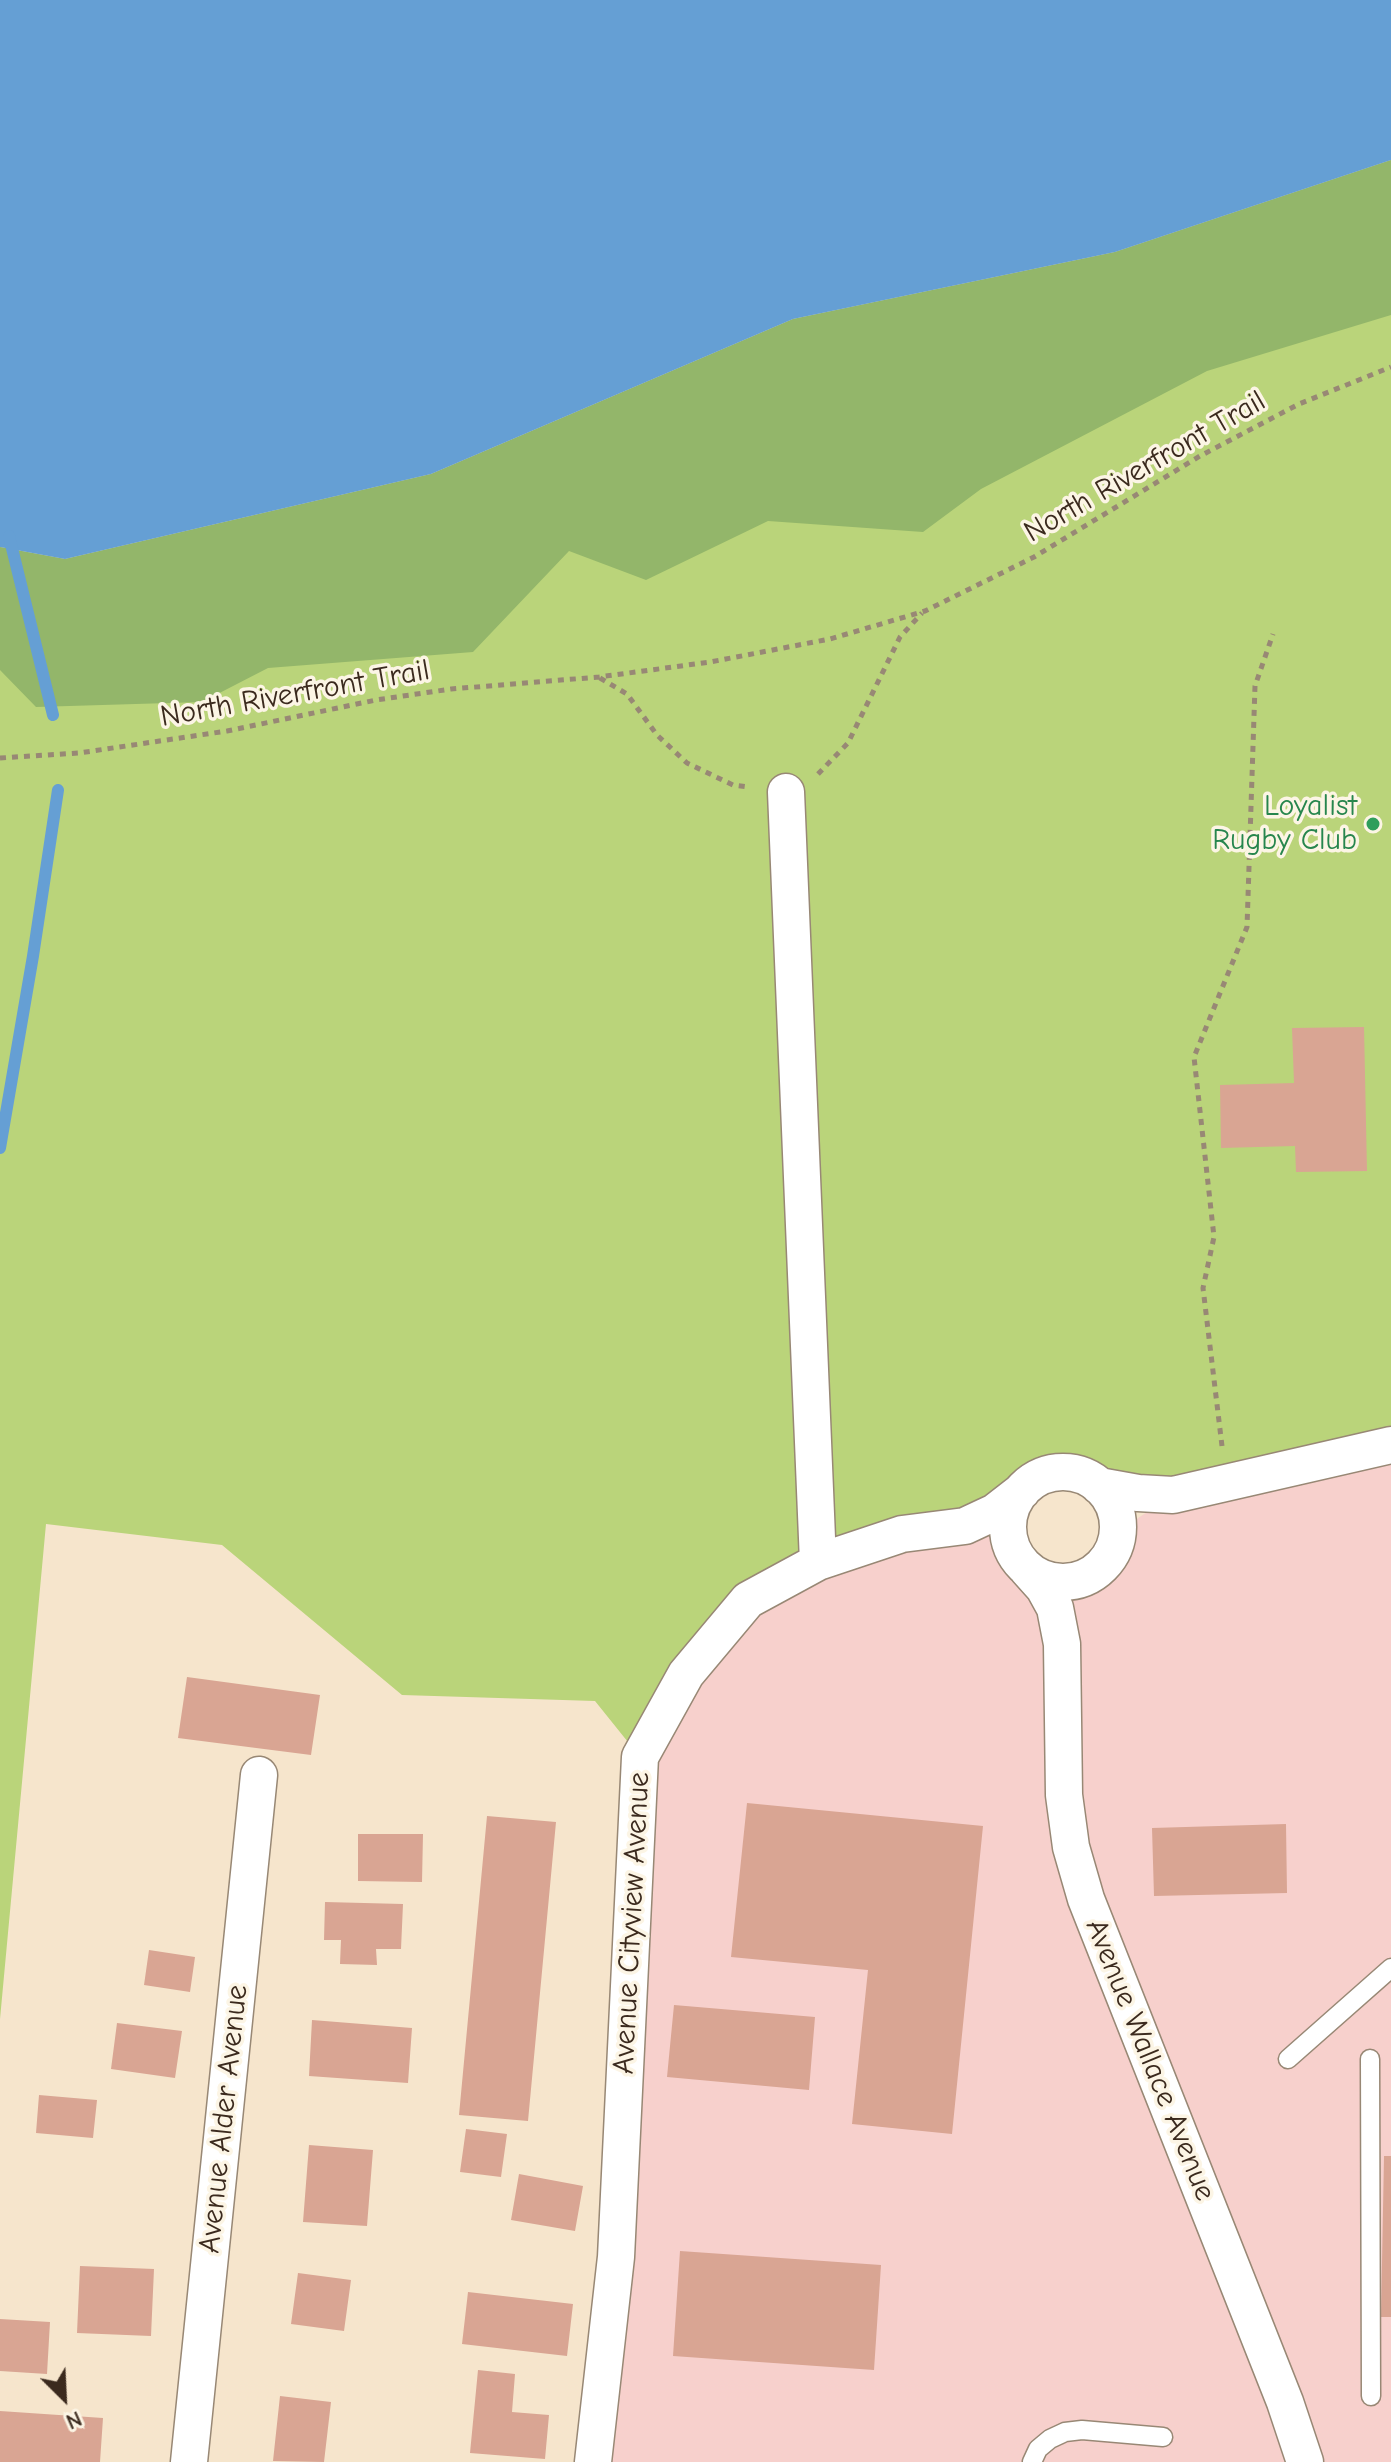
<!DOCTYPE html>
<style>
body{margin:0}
#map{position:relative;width:1391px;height:2462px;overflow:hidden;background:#f6e5cc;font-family:"Comic Neue",sans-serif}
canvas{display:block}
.north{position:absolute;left:24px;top:2358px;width:80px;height:80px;-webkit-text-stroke:6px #fcf5e5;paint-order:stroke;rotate:156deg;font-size:22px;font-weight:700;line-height:32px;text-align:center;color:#3b2a1e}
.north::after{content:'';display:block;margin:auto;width:28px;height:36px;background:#3b2a1e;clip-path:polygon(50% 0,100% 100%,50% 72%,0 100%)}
</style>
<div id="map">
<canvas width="1391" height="2462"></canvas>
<div class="north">N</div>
</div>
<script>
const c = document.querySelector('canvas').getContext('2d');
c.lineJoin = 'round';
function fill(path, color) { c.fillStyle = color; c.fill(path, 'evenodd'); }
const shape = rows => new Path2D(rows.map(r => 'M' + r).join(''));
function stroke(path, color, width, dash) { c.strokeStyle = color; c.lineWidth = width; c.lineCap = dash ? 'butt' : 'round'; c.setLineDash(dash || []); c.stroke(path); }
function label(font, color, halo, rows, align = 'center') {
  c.font = font + ' "Comic Neue",sans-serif'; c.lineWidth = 7; c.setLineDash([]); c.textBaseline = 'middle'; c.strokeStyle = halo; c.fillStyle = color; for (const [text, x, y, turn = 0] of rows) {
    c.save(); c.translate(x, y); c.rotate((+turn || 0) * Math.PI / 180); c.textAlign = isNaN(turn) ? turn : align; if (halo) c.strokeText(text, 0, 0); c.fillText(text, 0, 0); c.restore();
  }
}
fill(shape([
 [1391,1445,1391,2462,593,2462,640,1757,748,1600,965,1526,992,1537,1016,1555,1060,1582,1077,1581,1093,1574,1106,1563,1138,1518,1173,1495]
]), '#f7d0cc');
fill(shape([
 [1391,160,1391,1445,1173,1495,1068,1472,1052,1474,1036,1480,748,1600,640,1757,595,1701,402,1695,222,1545,46,1524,0,2019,0,547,65,559,431,474,793,319,1115,252]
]), '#bad47a');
fill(shape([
 [1391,160,1391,315,1207,371,981,489,923,532,768,521,646,580,569,551,473,652,268,668,202,702,36,707,0,670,0,547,65,559,431,474,793,319,1115,252]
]), '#93b66a');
fill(shape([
 [0,0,1391,0,1391,160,1115,252,793,319,431,474,65,559,0,547]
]), '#659fd4');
stroke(shape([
 [9,536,53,715],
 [0,1148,33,956,58,790]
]), '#659fd4', 12);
fill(shape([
 [1364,1027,1367,1171,1296,1172,1295,1146,1221,1148,1220,1085,1294,1083,1292,1028],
 [187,1677,320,1695,311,1755,178,1738],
 [747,1803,983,1826,952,2134,852,2124,868,1970,731,1957],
 [487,1816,556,1822,528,2121,459,2115],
 [1286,1824,1287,1893,1154,1896,1152,1828],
 [358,1834,423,1834,422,1882,358,1881],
 [325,1902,403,1904,401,1949,376,1949,377,1965,340,1964,341,1940,324,1940],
 [149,1950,195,1957,190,1992,144,1985],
 [674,2005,815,2017,809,2090,667,2077],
 [312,2020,412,2028,408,2083,309,2076],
 [117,2023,182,2031,175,2078,111,2069],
 [39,2095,97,2100,93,2138,36,2133],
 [466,2129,507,2134,501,2177,460,2172],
 [309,2145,373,2150,367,2226,303,2222],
 [1384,2156,1391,2156,1391,2317,1381,2317],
 [519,2174,583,2186,575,2231,511,2220],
 [680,2251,881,2265,874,2370,673,2356],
 [80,2266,154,2269,151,2336,77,2333],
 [298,2273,351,2280,344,2331,291,2324],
 [468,2292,573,2304,567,2356,462,2344],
 [0,2319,50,2322,47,2374,0,2371],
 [478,2370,515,2374,512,2412,549,2415,545,2459,470,2453],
 [280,2396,331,2402,324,2462,273,2461],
 [0,2411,103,2418,100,2462,0,2462]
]), '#d9a593');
const lane = shape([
 [1288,2059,1391,1968],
 [1370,2059,1371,2396],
 [1032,2462,1038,2449,1050,2439,1065,2432,1082,2430,1163,2437]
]);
const street = shape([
 [786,792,818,1562],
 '1008 1527a55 55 0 1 1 110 0a55 55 0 1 1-110 0Z',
 [1099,1486,1138,1493,1173,1495,1391,1445],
 [1027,1569,1044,1588,1055,1608,1062,1644,1064,1795,1071,1847,1086,1899,1285,2402,1305,2462],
 [189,2462,259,1775],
 [593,2462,616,2257,640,1757,686,1674,748,1600,818,1562,902,1534,965,1526,995,1512,1022,1491]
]);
stroke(lane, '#988875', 21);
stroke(street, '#988875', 39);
stroke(shape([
 [600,678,627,694,657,735,687,763,733,785,749,787],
 [0,758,79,753,227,731,376,700,451,689,599,677,710,662,830,639,925,611,1034,557,1200,456,1299,404,1391,367],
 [818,774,848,743,900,637,922,613],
 [1222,1446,1203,1288,1214,1237,1194,1057,1247,927,1255,686,1273,634]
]), '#988875', 5, [6, 6]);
stroke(lane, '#fff', 18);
stroke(street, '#fff', 36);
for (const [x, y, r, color] of [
 [1373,824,8,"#2e9e5b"]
]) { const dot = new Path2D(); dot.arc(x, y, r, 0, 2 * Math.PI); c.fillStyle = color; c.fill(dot); stroke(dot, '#fcf5e5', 3); }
label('30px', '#3b2a1e', '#fcf5e5', [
 ["North Riverfront Trail",1145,467,-30],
 ["North Riverfront Trail",295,694,-10],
 ["Avenue Cityview Avenue",632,1923,-87],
 ["Avenue Wallace Avenue",1150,2060,68],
 ["Avenue Alder Avenue",224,2119,-84]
]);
label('30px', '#27864d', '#fcf5e5', [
 ["Loyalist",1357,807],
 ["Rugby Club",1357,841]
], 'right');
</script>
